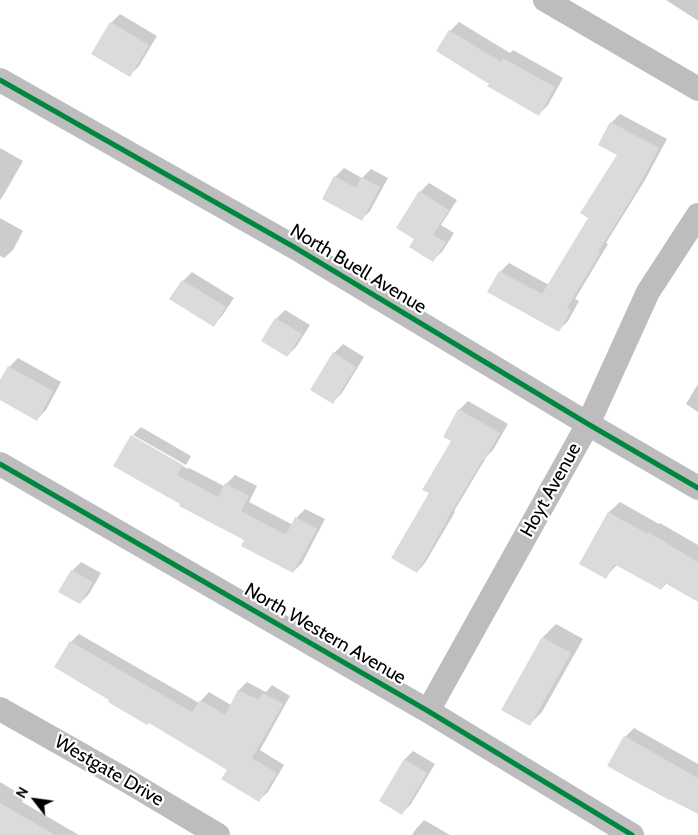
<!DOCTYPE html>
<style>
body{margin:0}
#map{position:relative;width:698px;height:835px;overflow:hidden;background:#fff;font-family:Cabin,sans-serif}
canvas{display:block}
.north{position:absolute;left:10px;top:775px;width:50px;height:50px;-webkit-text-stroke:4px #fff;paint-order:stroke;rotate:300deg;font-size:14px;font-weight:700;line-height:20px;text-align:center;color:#000}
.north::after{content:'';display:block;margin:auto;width:18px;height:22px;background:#000;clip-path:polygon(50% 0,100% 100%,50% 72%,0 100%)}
</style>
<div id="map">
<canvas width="698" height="835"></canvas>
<div class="north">N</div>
</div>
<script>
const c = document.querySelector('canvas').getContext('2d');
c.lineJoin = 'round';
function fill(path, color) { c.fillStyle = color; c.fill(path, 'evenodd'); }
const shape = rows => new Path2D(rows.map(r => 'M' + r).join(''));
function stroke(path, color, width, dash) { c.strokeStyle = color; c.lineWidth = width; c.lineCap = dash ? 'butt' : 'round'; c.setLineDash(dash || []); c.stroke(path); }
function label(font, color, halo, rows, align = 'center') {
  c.font = font + ' Cabin,sans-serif'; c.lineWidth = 4.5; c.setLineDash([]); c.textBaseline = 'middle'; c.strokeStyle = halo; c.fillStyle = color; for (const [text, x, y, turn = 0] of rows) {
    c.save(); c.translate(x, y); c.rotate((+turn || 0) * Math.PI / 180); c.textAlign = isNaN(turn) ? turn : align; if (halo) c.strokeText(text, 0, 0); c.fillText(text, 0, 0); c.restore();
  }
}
fill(shape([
 [666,0,698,0,698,21,697,21,697,20],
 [120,14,157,36,139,66,130,75,93,53,111,23],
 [459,22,510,53,513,50,563,78,548,105,539,114,490,83,450,31],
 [620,114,667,139,645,180,606,243,608,244,575,299,579,301,568,321,559,330,500,272,509,263,549,285,590,217,619,155,611,123],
 [0,148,23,161,3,196,0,200],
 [344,168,362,178,371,169,388,178,370,211,362,219,323,199,335,177],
 [429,183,457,200,441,225,454,233,442,252,433,260,416,239,420,192],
 [0,218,23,231,13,250,4,258,0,256],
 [192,272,234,298,222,316,213,325,183,281],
 [285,310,310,325,296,347,287,356,276,319],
 [343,344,364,357,342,393,333,402,334,353],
 [18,358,61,382,46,410,37,419,0,399,0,383,9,367],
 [698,384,698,412,686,404],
 [468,401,508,424,493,450,487,456,454,511,455,512,425,563,417,572,430,493,453,441,459,410],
 [141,427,191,456,186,465,133,435],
 [133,435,133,438,188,469,189,468,224,486,235,475,257,486,249,502,293,525,296,518,305,509,325,519,302,563,293,572,243,545,246,540,181,506,182,503,115,466],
 [620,502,659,524,660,523,698,545,698,601,667,583,661,589,618,564,605,577,581,563,609,512],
 [81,562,101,573,89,594,80,603,72,571],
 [556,624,583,639,542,712,529,725,543,637],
 [79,634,199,703,209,692,231,705,239,690,247,682,266,692,272,685,290,696,260,750,284,765,268,792,259,800,228,770,71,642],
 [634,728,698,764,698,813,625,737],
 [413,751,435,764,411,804,402,813,404,760],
 [0,782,25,797,22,802,79,835,3,835,0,833],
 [424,820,450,835,412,835,416,829]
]), '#0003');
fill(shape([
 [110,22,149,45,130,77,91,54],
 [449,30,501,62,503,58,555,87,539,116,487,86,489,84,436,51],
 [610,122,659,148,636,191,598,252,600,253,567,308,571,310,559,332,487,292,499,271,542,294,588,218,580,213,617,155,598,145],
 [334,176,356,188,361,177,380,187,362,221,322,199],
 [419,191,449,210,433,235,446,242,433,262,409,247,414,239,396,228],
 [182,280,226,307,214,327,169,299],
 [275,318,302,334,287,357,261,341],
 [333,352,356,367,333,404,310,390],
 [8,366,53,391,37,421,0,400,0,380],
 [458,409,500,433,484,460,483,459,446,521,447,521,417,573,391,558,429,493,422,490,451,441,443,437],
 [131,435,183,465,177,475,218,497,225,483,249,496,241,511,286,535,295,517,317,529,293,573,241,546,244,540,179,506,180,504,113,466],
 [608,512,648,534,648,532,698,562,698,602,665,583,661,590,614,564,606,579,579,564],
 [71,570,93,582,80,604,58,592],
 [542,637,571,653,530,726,501,710],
 [70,641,192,712,200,700,225,715,238,690,259,700,263,693,283,704,252,758,277,773,259,802,221,779,227,770,149,723,147,725,108,702,109,700,54,667],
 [624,736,698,778,698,814,669,799,669,800,607,766],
 [404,759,427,773,402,815,379,801],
 [0,803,55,835,0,835]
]), '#dbdbdb');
stroke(shape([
 [545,0,698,89],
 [0,80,294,247,588,424,698,488],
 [0,464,428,711,632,835],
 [0,709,124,779,218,835],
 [428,711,588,424,648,292,698,215]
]), '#bdbdbd', 24);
stroke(shape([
 [0,80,294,247,588,424,698,488],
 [0,464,428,711,632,835]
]), '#00873e', 5);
label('19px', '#000', '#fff', [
 ["North Buell Avenue",358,269,31],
 ["Hoyt Avenue",551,490,-61],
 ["North Western Avenue",325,634,30],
 ["Westgate Drive",109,771,30]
]);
</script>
